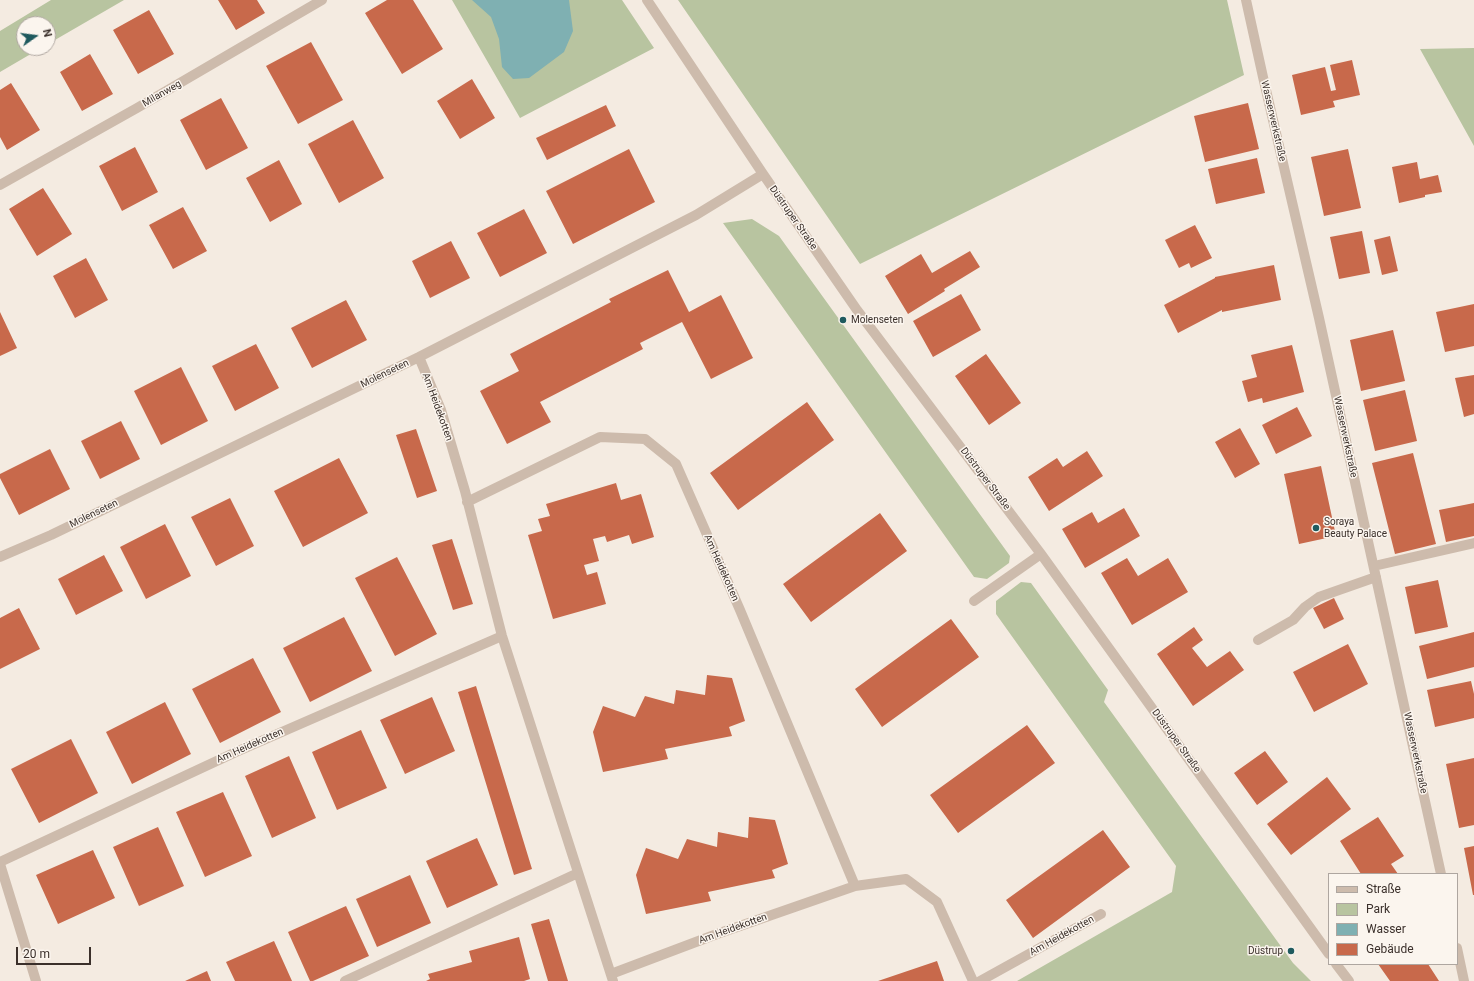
<!DOCTYPE html>
<meta charset="utf-8">
<style>
body{margin:0}
#map{position:relative;width:1474px;height:981px;overflow:hidden;background:#f4ebe1;font-family:Roboto,sans-serif}
canvas{display:block}
.legend{position:absolute;left:1328px;top:873px;width:130px;height:92px;box-sizing:border-box;background:#fbf5ee;border:1px solid #aea6a0;margin:0;padding:5px 7px;list-style:none;font-size:12px;color:#3b302b}
.legend li{display:flex;align-items:center;gap:8px;height:20px}
.legend b{width:20px;border:1px solid #aea6a0}
.north{position:absolute;left:16px;top:16px;width:40px;height:40px;box-sizing:border-box;background:#fbf5ee;border:1px solid #aea6a0;border-radius:50%;rotate:76deg;font-size:11px;font-weight:700;line-height:16px;text-align:center;color:#3b302b}
.north::after{content:'';display:block;margin:auto;width:14px;height:18px;background:#1f5a5e;clip-path:polygon(50% 0,100% 100%,50% 72%,0 100%)}
.scale{position:absolute;left:16px;top:947px;width:75px;height:18px;box-sizing:border-box;border:2px solid #3b302b;border-top:0;padding-left:5px;font-size:12px;line-height:14px;white-space:nowrap;color:#3b302b;-webkit-text-stroke:3px #fbf5ee;paint-order:stroke}
</style>
<div id="map">
<canvas width="1474" height="981"></canvas>
<ul class="legend">
<li><b style="height:5px;background:#cdbbac"></b>Straße</li>
<li><b style="height:11px;background:#b8c4a0"></b>Park</li>
<li><b style="height:11px;background:#7fb0b2"></b>Wasser</li>
<li><b style="height:11px;background:#c8694b"></b>Gebäude</li>
</ul>
<div class="north">N</div>
<div class="scale">20 m</div>
</div>
<script>
const c = document.querySelector('canvas').getContext('2d');
c.lineJoin = 'round';
function fill(path, color) { c.fillStyle = color; c.fill(path, 'evenodd'); }
const shape = rows => new Path2D(rows.map(r => 'M' + r).join(''));
function stroke(path, color, width, dash) { c.strokeStyle = color; c.lineWidth = width; c.lineCap = dash ? 'butt' : 'round'; c.setLineDash(dash || []); c.stroke(path); }
function label(font, color, halo, rows, align = 'center') {
  c.font = font + ' Roboto,sans-serif'; c.lineWidth = 3; c.setLineDash([]); c.textBaseline = 'middle'; c.strokeStyle = halo; c.fillStyle = color; for (const [text, x, y, turn = 0] of rows) {
    c.save(); c.translate(x, y); c.rotate((+turn || 0) * Math.PI / 180); c.textAlign = isNaN(turn) ? turn : align; if (halo) c.strokeText(text, 0, 0); c.fillText(text, 0, 0); c.restore();
  }
}
fill(shape([
 [51,0,124,0,48,44,48,24,24,24,24,48,41,48,0,72,0,31],
 [452,0,622,0,654,48,520,118],
 [678,0,1227,0,1244,75,860,264],
 [1474,48,1474,146,1420,49],
 [752,219,779,236,1010,556,1009,563,987,579,974,577,723,223],
 [1021,582,1031,583,1108,690,1104,702,1293,963,1311,981,1017,981,1172,892,1176,866,996,614,996,601]
]), '#b8c4a0');
fill(shape([
 [472,0,569,0,573,31,564,52,529,78,513,79,502,67,499,39,491,17]
]), '#7fb0b2');
fill(shape([
 [218,0,257,0,265,13,236,30],
 [387,0,413,0,443,49,402,74,365,13],
 [149,10,174,54,138,74,113,30],
 [311,42,343,100,298,124,266,66],
 [90,54,113,94,82,111,60,72],
 [1352,60,1360,95,1333,101,1335,107,1301,115,1292,75,1325,67,1331,91,1336,90,1330,65],
 [472,79,495,118,460,139,437,101],
 [11,83,40,130,7,150,0,137,0,90],
 [221,98,248,148,206,170,180,120],
 [1248,103,1259,149,1205,162,1194,116],
 [606,105,616,126,547,160,536,138],
 [353,120,384,178,339,203,308,144],
 [135,147,158,192,122,211,99,166],
 [629,149,655,202,573,244,546,191],
 [1348,149,1361,208,1324,216,1311,157],
 [1257,158,1265,193,1216,204,1208,169],
 [279,160,302,204,270,222,246,178],
 [1417,162,1420,179,1438,175,1442,192,1425,195,1425,197,1399,203,1392,167],
 [43,188,72,234,37,256,9,209],
 [183,207,207,251,173,269,149,225],
 [524,209,547,253,500,277,477,233],
 [1195,225,1212,258,1191,268,1189,263,1179,268,1165,240],
 [1362,231,1370,273,1339,279,1330,237],
 [1390,236,1398,271,1382,275,1374,240],
 [451,241,470,278,430,298,412,261],
 [970,251,980,267,944,289,945,291,908,314,885,276,921,254,932,273],
 [86,258,108,300,75,318,53,276],
 [1274,265,1281,300,1222,312,1222,310,1178,333,1164,305,1215,278,1215,277],
 [668,270,689,312,721,295,753,358,711,379,682,322,640,343,643,349,540,402,551,422,507,444,480,391,519,371,510,354,611,302,609,299],
 [961,294,981,330,933,357,913,321],
 [346,300,367,340,312,368,291,328],
 [1474,304,1474,346,1445,352,1436,312],
 [0,312,17,348,0,356],
 [1393,330,1405,381,1361,391,1350,340],
 [256,344,279,388,235,411,212,366],
 [1292,345,1304,392,1263,403,1262,398,1248,402,1242,381,1257,377,1251,355],
 [986,354,1021,403,989,425,955,376],
 [181,367,208,421,161,445,134,391],
 [1474,375,1474,414,1464,417,1455,378],
 [1405,390,1417,441,1375,451,1363,400],
 [807,402,834,440,738,510,710,473],
 [1297,407,1312,436,1276,454,1262,425],
 [121,421,140,459,100,479,81,441],
 [1240,428,1260,464,1235,478,1215,442],
 [416,429,437,491,417,498,396,435],
 [50,449,70,489,19,515,0,478,0,474],
 [1087,451,1103,476,1049,511,1028,477,1057,458,1063,467],
 [1413,453,1436,544,1395,554,1372,463],
 [339,458,368,513,303,547,274,491],
 [1321,466,1336,536,1299,544,1284,474],
 [616,483,621,500,641,494,654,537,632,544,629,535,607,542,605,536,593,539,599,561,584,565,587,575,597,572,606,604,553,619,528,535,542,531,538,519,550,516,546,504],
 [230,498,254,546,216,566,191,517],
 [1474,503,1474,536,1446,542,1439,510],
 [1124,508,1140,536,1085,568,1062,529,1092,512,1098,523],
 [880,513,907,551,811,622,783,584],
 [165,524,191,576,146,599,120,547],
 [452,539,473,604,453,610,432,545],
 [104,555,123,591,76,615,58,579],
 [397,557,437,634,395,656,355,578],
 [1127,558,1138,576,1168,558,1188,592,1132,625,1101,573],
 [1438,580,1448,627,1415,634,1405,587],
 [1334,598,1344,619,1324,629,1313,608],
 [19,608,40,649,0,669,0,618],
 [344,617,372,671,310,702,283,648],
 [951,619,979,657,882,727,855,689],
 [1194,627,1203,640,1192,648,1207,667,1230,651,1244,670,1193,706,1157,654],
 [1474,632,1474,667,1427,679,1419,646],
 [1348,644,1368,684,1314,712,1293,672],
 [253,658,281,712,220,743,192,689],
 [707,675,732,678,745,721,729,727,732,736,665,749,668,759,603,772,593,732,603,706,635,717,645,696,674,704,676,690,705,695],
 [1471,681,1474,694,1474,718,1435,727,1427,690],
 [476,686,532,869,514,875,458,692],
 [432,697,455,751,405,774,380,720],
 [165,702,191,754,132,784,106,732],
 [1027,725,1055,763,958,833,930,795],
 [361,730,387,788,337,810,312,752],
 [71,739,98,793,39,823,11,769],
 [1265,751,1288,782,1257,805,1234,773],
 [289,756,316,818,272,838,245,776],
 [1474,758,1474,825,1459,828,1446,764],
 [1327,777,1351,809,1291,855,1267,824],
 [223,792,252,856,205,877,176,812],
 [749,817,775,820,788,864,772,870,775,878,708,892,711,901,646,914,636,875,646,848,678,859,687,839,717,847,718,832,748,838],
 [1378,817,1404,856,1391,864,1398,874,1361,874,1340,841],
 [158,827,184,886,139,906,113,847],
 [1103,830,1130,867,1033,938,1006,900],
 [477,838,498,885,447,908,426,861],
 [1474,846,1474,895,1473,895,1464,848],
 [93,850,115,898,58,924,36,875],
 [410,875,431,923,377,947,356,899],
 [346,906,369,956,313,981,310,981,288,932],
 [549,919,568,981,548,981,531,924],
 [519,937,530,979,524,981,426,981,430,979,428,974,472,962,469,951],
 [274,941,292,981,235,981,226,962],
 [937,961,944,981,878,981],
 [1378,964,1428,964,1439,981,1390,981],
 [207,971,211,981,185,981]
]), '#c8694b');
stroke(shape([
 [647,0,763,174,857,310,1041,554,1329,954],
 [1246,0,1263,77,1319,318,1441,874],
 [0,185,137,108,322,0],
 [419,357,441,410,465,491,502,636,613,981],
 [467,502,600,437,645,439,676,464,740,610,855,886],
 [0,557,51,535,419,357,696,215,763,174],
 [1374,566,1474,543],
 [974,601,1041,554],
 [1258,640,1293,620,1305,607,1319,597,1376,577],
 [0,862,236,752,502,636],
 [0,864,36,981],
 [1457,948,1464,981],
 [1336,964,1349,981],
 [611,974,717,934,855,886,906,879,937,902,973,981],
 [345,981,578,873],
 [980,981,1101,914]
]), '#cdbbac', 10);
for (const [x, y, r, color] of [
 [843,320,4,"#1f5a5e"],
 [1316,528,4,"#1f5a5e"],
 [1291,951,4,"#1f5a5e"]
]) { const dot = new Path2D(); dot.arc(x, y, r, 0, 2 * Math.PI); c.fillStyle = color; c.fill(dot); stroke(dot, '#fbf5ee', 1.5); }
label('10px', '#3b302b', '#fbf5ee', [
 ["Milanweg",162,94,-30],
 ["Wasserwerkstraße",1273,121,77],
 ["Düstruper Straße",793,218,55],
 ["Molenseten",385,374,-26],
 ["Am Heidekotten",437,407,70],
 ["Wasserwerkstraße",1345,437,78],
 ["Düstruper Straße",985,479,53],
 ["Molenseten",94,514,-26],
 ["Am Heidekotten",721,568,66],
 ["Düstruper Straße",1176,741,54],
 ["Am Heidekotten",250,746,-24],
 ["Wasserwerkstraße",1415,753,78],
 ["Am Heidekotten",733,929,-20],
 ["Am Heidekotten",1062,936,-29]
]);
label('10px', '#3b302b', '#fbf5ee', [
 ["Molenseten",851,320],
 ["Soraya",1324,522],
 ["Beauty Palace",1324,534],
 ["Düstrup",1283,951,"right"]
], 'left');
</script>
